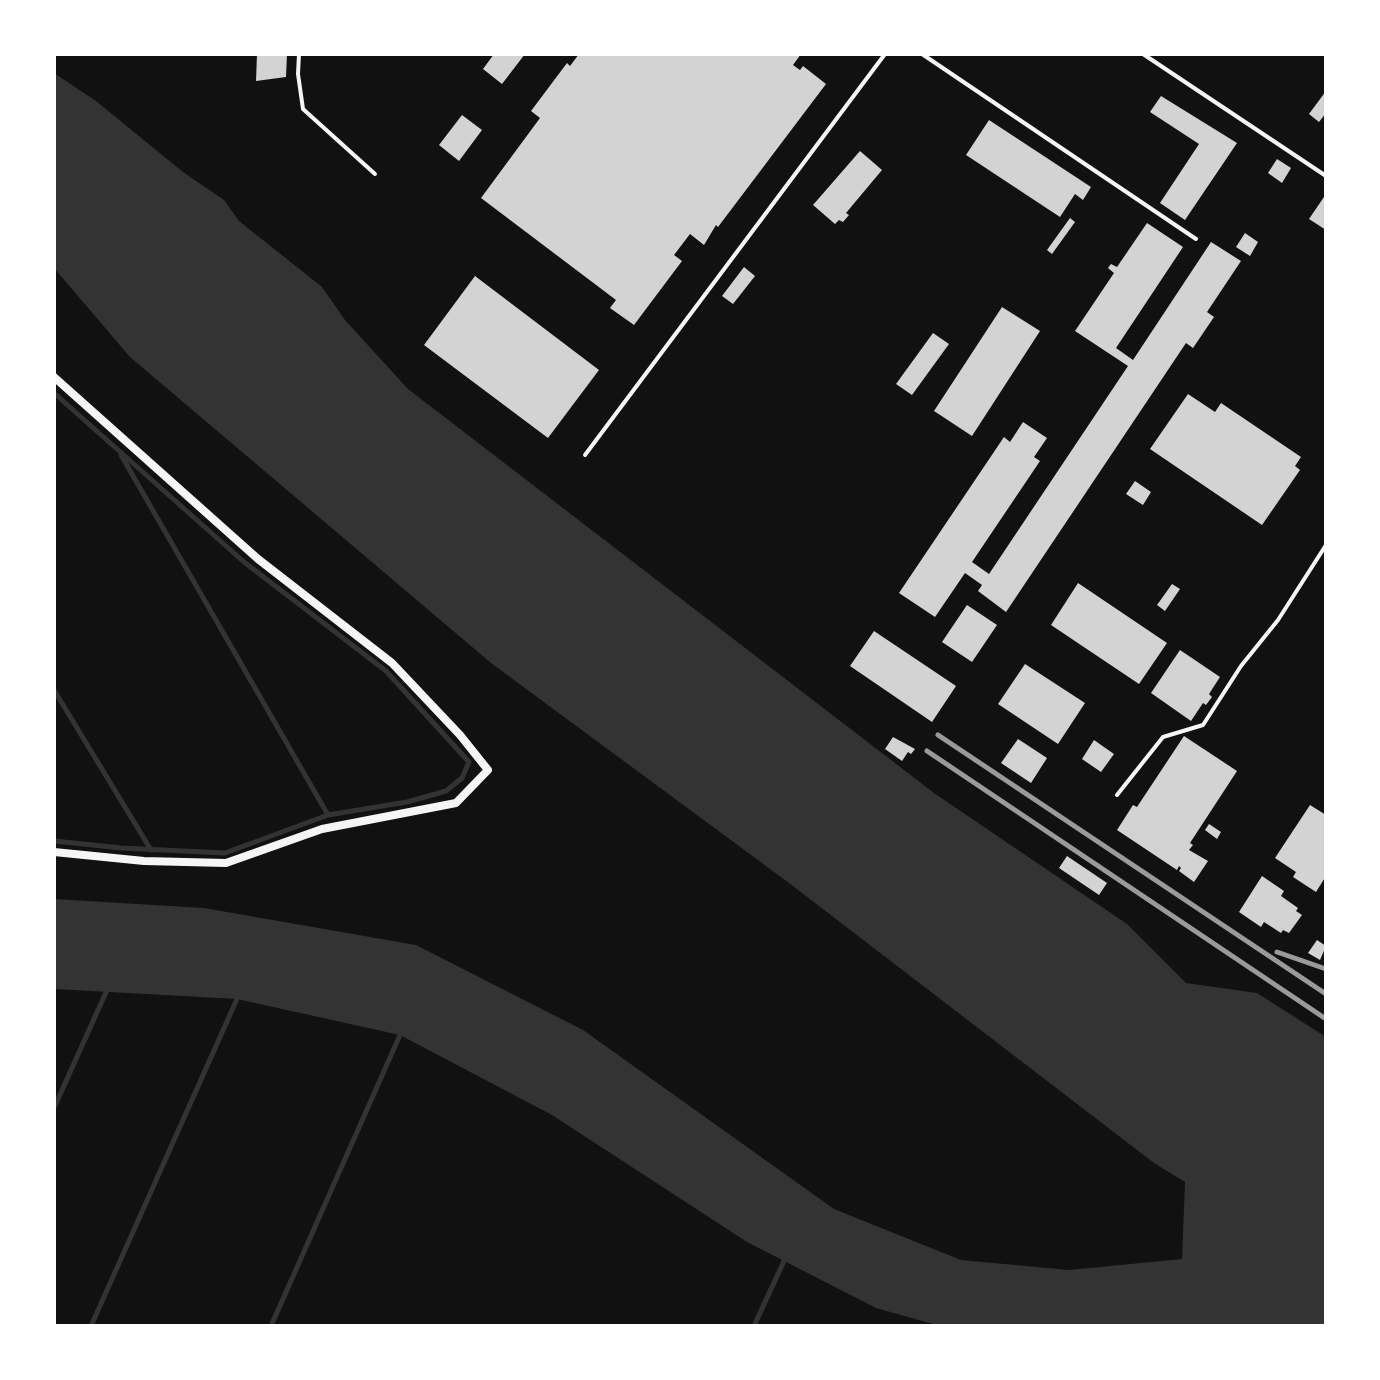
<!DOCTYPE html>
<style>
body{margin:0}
#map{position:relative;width:1380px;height:1380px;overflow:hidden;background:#111;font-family:"PT Sans",sans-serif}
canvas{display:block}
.frame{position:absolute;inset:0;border:56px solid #fff;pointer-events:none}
</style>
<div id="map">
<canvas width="1380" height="1380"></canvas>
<div class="frame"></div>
</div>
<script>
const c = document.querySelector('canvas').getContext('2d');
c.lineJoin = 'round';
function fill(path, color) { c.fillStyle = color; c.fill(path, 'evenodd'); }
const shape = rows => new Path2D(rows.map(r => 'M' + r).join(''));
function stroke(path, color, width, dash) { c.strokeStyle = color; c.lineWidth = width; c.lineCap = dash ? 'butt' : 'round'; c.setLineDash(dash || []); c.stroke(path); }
fill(shape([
 [54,73,96,101,183,172,224,200,239,221,322,287,345,320,408,389,934,793,1127,924,1186,983,1257,993,1326,1037,1326,1326,940,1326,876,1308,747,1242,552,1115,400,1035,237,999,54,989,54,899,204,908,416,945,583,1030,834,1209,961,1260,1069,1270,1182,1259,1185,1182,1154,1163,789,883,491,663,130,357,54,268]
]), '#333');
stroke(shape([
 [54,393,244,562,386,671,469,762,462,778,446,791,407,802,328,815,225,853,121,848,54,841],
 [121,455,328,815],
 [54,690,151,850],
 [54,1108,107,990],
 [91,1326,237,999],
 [271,1326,400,1035],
 [754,1326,784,1261]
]), '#333', 5);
fill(shape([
 [257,54,287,54,286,77,256,81],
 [494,54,525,54,502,84,483,69],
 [579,54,801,54,793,65,800,70,803,66,826,84,718,227,716,225,704,245,690,234,674,255,682,261,634,325,610,308,616,300,481,198,540,118,531,111,567,63,570,66],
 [1326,91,1326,113,1319,122,1309,114],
 [1161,96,1237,143,1185,220,1160,203,1199,144,1150,112],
 [462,115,482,130,459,161,439,145],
 [989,120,1091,187,1083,200,1075,194,1060,217,966,155],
 [860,151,882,170,846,213,849,215,843,222,839,220,835,224,813,205],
 [1277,159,1291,168,1282,183,1268,173],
 [1326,194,1326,230,1309,219],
 [1070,218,1075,222,1052,254,1047,250],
 [1147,223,1183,247,1116,348,1133,360,1211,242,1241,261,1207,312,1214,317,1193,348,1186,343,1006,612,978,591,982,585,965,573,935,617,899,593,1004,437,1010,442,1023,422,1047,438,1034,457,1040,461,972,562,989,574,1128,366,1075,331,1114,273,1108,268,1111,264,1117,267],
 [1245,233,1258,242,1250,256,1236,247],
 [744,267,755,276,733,304,722,296],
 [475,276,599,370,548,438,424,345],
 [1002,307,1040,331,972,436,934,411],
 [933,333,949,344,912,395,896,384],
 [1188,394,1215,412,1221,403,1301,457,1295,466,1300,470,1262,525,1150,449],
 [1135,481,1151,492,1143,505,1126,494],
 [1078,583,1167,643,1139,684,1051,625],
 [1172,584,1180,589,1165,611,1157,605],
 [967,605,997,625,972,662,942,642],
 [874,631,956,686,932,722,850,666],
 [1180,650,1220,677,1209,694,1212,697,1206,705,1203,703,1191,721,1151,693],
 [1025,664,1085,703,1058,744,998,704],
 [1184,736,1237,771,1190,843,1193,845,1189,850,1208,861,1194,882,1179,871,1181,868,1179,866,1177,870,1117,830,1133,805,1137,807],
 [893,737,915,749,911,754,908,752,902,761,885,749],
 [1018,739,1047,758,1031,783,1001,763],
 [1094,740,1114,754,1101,772,1082,759],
 [1310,805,1326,815,1326,876,1316,892,1293,877,1296,872,1275,858],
 [1209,824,1221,832,1217,839,1205,830],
 [1067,856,1107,883,1099,895,1059,868],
 [1262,876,1284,891,1281,896,1298,908,1296,911,1302,915,1289,933,1283,930,1281,933,1264,922,1261,927,1239,912],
 [1317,940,1326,946,1320,960,1308,953]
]), '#d3d3d3');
stroke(shape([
 [299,54,298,74,303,109,375,174],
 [922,54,1196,239],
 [1143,54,1326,176],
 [585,455,885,54],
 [1117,795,1163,737,1203,725,1241,666,1278,620,1326,545]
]), '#f5f5f5', 4);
stroke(shape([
 [54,377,258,559,392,663,460,735,488,770,456,803,322,829,226,863,144,861,54,852]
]), '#f5f5f5', 8);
stroke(shape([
 [938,735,1326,994],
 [927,751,1326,1019],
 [1277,952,1326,969]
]), '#9a9a9a', 5);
</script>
